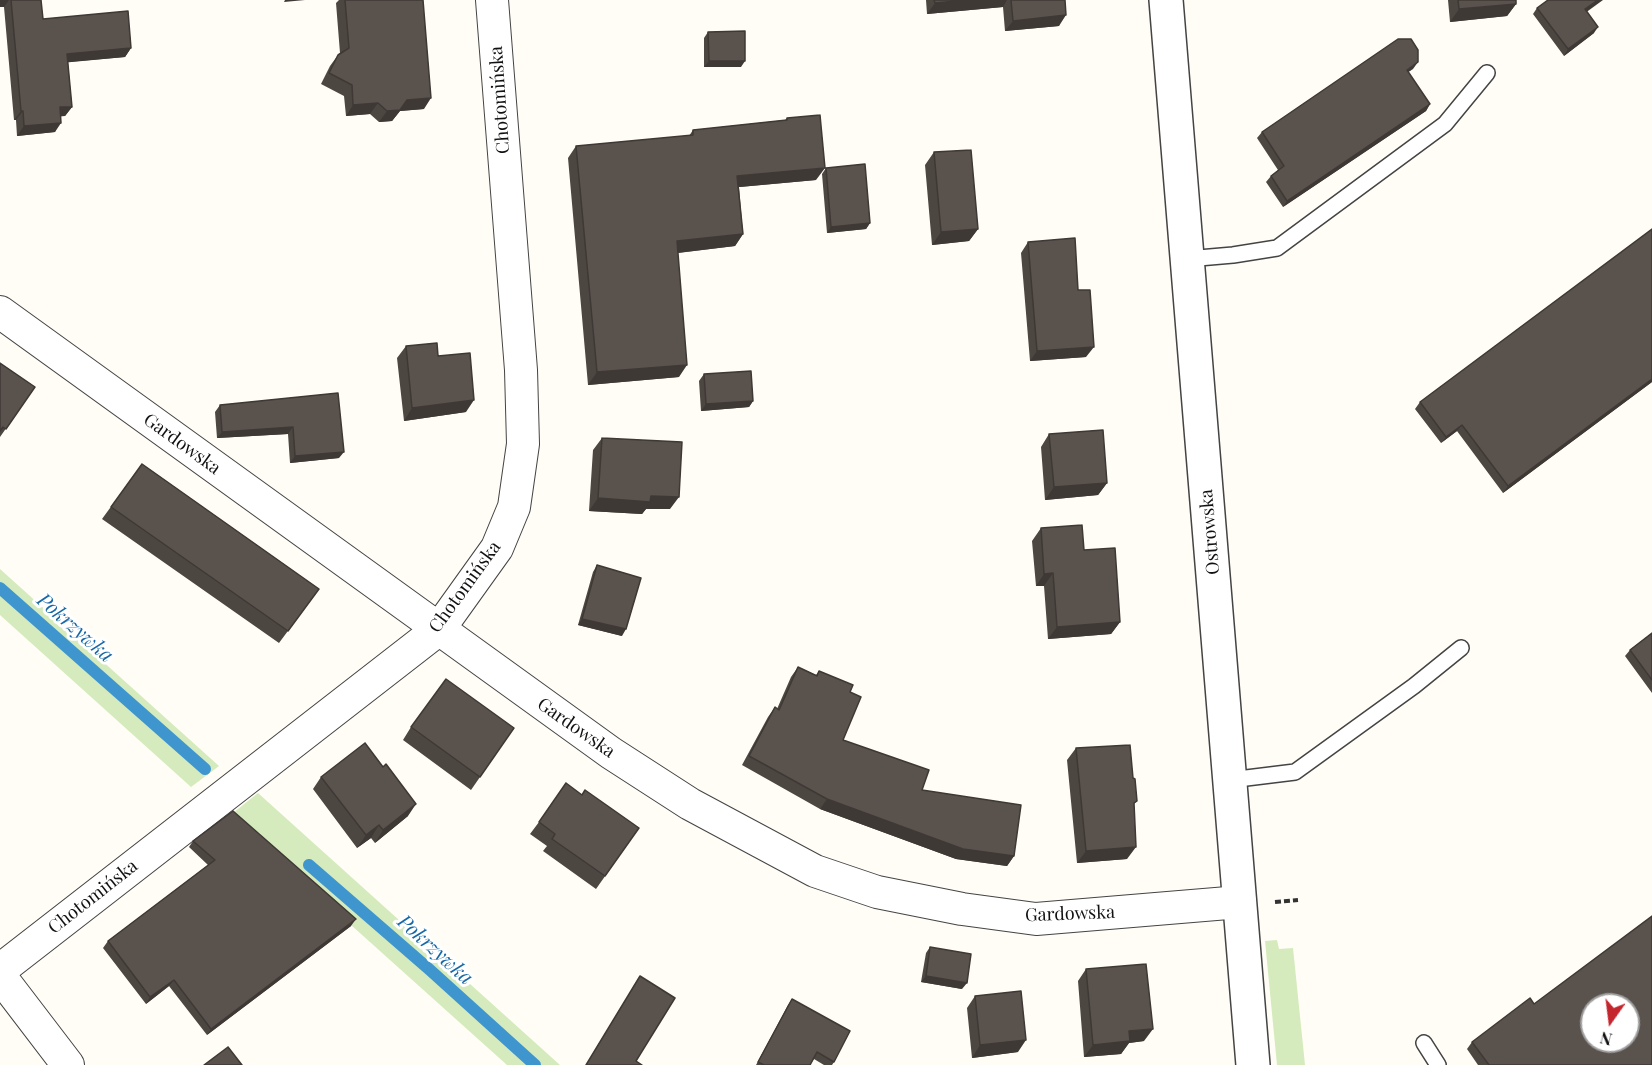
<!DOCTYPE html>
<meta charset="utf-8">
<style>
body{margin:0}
#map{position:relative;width:1652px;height:1065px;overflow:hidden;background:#fffdf5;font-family:"Playfair Display",serif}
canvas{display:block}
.north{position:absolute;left:1580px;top:993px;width:60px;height:60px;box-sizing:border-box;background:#fff;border:2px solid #a0a0a0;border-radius:50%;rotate:194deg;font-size:16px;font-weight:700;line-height:24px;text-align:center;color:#111}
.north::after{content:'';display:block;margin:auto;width:21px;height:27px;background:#c4262e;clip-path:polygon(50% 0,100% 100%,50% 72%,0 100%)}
</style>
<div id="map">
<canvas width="1652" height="1065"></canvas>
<div class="north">N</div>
</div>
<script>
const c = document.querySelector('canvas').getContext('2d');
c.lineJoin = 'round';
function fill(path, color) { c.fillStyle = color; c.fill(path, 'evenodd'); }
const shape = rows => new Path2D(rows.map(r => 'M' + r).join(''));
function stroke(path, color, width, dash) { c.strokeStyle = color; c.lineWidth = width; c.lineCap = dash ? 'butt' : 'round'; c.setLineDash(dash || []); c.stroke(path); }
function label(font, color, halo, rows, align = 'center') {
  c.font = font + ' "Playfair Display",serif'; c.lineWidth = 6; c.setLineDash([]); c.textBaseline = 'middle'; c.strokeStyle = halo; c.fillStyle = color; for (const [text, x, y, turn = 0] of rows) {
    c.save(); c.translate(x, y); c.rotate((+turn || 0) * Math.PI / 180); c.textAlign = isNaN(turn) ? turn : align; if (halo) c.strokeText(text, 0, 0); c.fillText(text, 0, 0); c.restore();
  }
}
fill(shape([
 [0,569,219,766,191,787,0,615],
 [258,793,560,1065,507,1065,283,864,228,817],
 [1277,940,1279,949,1293,948,1305,1065,1277,1065,1265,941]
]), '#d5ebbd');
stroke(shape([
 [0,588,205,769],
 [309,865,430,970,535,1065]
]), '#3f96cf', 12);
const service = shape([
 [1187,259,1233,255,1277,248,1445,124,1487,73],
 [1230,780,1295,772,1414,686,1461,648],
 [1424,1043,1438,1065]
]);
const minor = shape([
 [0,312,611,753,690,804,815,871,877,892,962,909,1036,919,1240,902],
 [0,970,439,629,497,548,514,507,523,444,521,370,492,0],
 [0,976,68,1065]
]);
const tertiary = shape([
 [1166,0,1253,1065]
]);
stroke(service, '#444', 18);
stroke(minor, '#444', 34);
stroke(tertiary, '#444', 36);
stroke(shape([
 [1275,902,1298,900]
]), '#333', 4, [6, 3]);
stroke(service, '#fff', 15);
stroke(minor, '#fff', 32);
stroke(tertiary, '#fff', 33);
fill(shape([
 [0,0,41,0,43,19,131,48,125,57,68,62,72,107,65,116,61,116,55,132,17,136,16,120,14,120,4,7],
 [339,0,423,0,424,109,400,111,392,121,379,122,370,114,346,116,344,96,321,84,330,66,338,55,340,53,336,3],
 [926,0,1065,0,1059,26,1005,31,1003,7,927,14],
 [1448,0,1516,0,1516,4,1507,16,1450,22],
 [1537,8,1587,11,1594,33,1564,56,1533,14],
 [708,32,741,67,704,67,704,38],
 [1413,69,1408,72,1430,104,1426,111,1283,207,1266,182,1271,176,1278,170,1257,138,1262,132],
 [787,118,816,180,739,187,743,234,735,246,678,253,679,377,588,385,568,158,576,146,689,136,693,130,785,120],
 [934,152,978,229,969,241,932,245,925,165],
 [826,168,870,223,866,229,827,233,822,174],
 [1028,242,1086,357,1030,361,1021,253],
 [406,346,438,356,466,412,404,421,397,358],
 [0,363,35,387,0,437],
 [704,374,753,401,749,407,701,411,699,381],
 [1652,382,1503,493,1457,431,1441,443,1415,409,1420,402],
 [338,393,339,458,290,463,288,434,217,438,215,412,220,405],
 [1049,434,1107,483,1098,495,1045,500,1041,447],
 [602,438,670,509,646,509,642,514,589,511,593,450],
 [142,464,319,589,279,643,102,519],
 [1041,528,1084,550,1120,622,1111,634,1048,639,1044,586,1036,586,1032,541],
 [597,565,622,636,578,625,593,572],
 [1652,633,1652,693,1625,656,1630,650],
 [798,667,816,675,819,671,850,692,843,740,922,790,1014,856,1007,866,956,859,820,809,742,765,768,717,775,707,777,709,791,677],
 [411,727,514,728,471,790,403,740],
 [1076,748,1133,778,1137,801,1134,804,1127,859,1077,863,1067,760],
 [321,777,408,816,375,843,371,838,357,848,313,789],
 [582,795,639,828,596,889,543,851,547,846,530,834,539,822],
 [193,841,351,926,207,1035,169,986,146,1004,103,948,108,941,208,865,189,847],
 [930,947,962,989,921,982,926,953],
 [1086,969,1144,1041,1129,1043,1121,1054,1084,1057,1078,981],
 [640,976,636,1061,642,1065,586,1065],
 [975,996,1018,1052,972,1058,967,1008],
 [792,999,834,1062,832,1065,824,1065,814,1059,810,1065,756,1065,788,1005],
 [1534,1004,1652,1065,1478,1065,1467,1049,1472,1042]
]), '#4d4742');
fill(shape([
 [0,0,9,0,4,7,0,7],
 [285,0,305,0,284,2],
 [968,0,1007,0,1003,7,927,14,935,3],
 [1598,0,1603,0,1581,16,1585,9],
 [1516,4,1507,16,1450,22,1459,9],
 [1066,15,1059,26,1005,31,1013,21],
 [1598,27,1594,33,1564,56,1568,49],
 [131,48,125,57,61,63,67,54],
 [709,61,745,61,741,67,704,67],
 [1418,62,1413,69,1402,76,1407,70],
 [431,98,424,109,400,111,392,121,379,122,387,111,407,100],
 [378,103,370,114,346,116,353,105],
 [1430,104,1426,111,1283,207,1287,201],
 [60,107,72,107,65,116,54,117],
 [21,111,23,111,16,120,14,120],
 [61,123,55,132,17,136,24,126],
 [825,168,816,180,729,188,737,176],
 [870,223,866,229,827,233,831,227],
 [978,229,969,241,932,245,941,232],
 [743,234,735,246,668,254,677,241],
 [1094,347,1086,357,1030,361,1037,351],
 [687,365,679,377,588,385,597,372],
 [1652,379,1652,382,1503,493,1508,486],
 [474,400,466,412,404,421,412,408],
 [753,401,749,407,701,411,706,404],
 [1462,425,1457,431,1441,443,1446,437],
 [293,427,288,434,217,438,222,432],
 [344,452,339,458,290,463,295,456],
 [1107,483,1098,495,1045,500,1054,487],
 [651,496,679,497,670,509,646,509,642,514,589,511,598,498],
 [1053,573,1044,586,1036,586,1044,574],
 [582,619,626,629,622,636,578,625],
 [1120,622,1111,634,1048,639,1057,627],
 [827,799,1014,856,1007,866,956,859,820,809],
 [416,804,408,816,375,843,383,830],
 [379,825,371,838,357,848,366,835],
 [1136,847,1127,859,1077,863,1086,851],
 [356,919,351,926,207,1035,211,1029],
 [926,976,967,983,962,989,921,982],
 [174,980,169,986,146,1004,150,997],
 [1153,1029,1144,1041,1129,1043,1121,1054,1084,1057,1093,1045,1129,1031],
 [1026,1040,1018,1052,972,1058,980,1045]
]), '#3f3936');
const building = shape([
 [11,0,41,0,43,19,128,11,131,48,67,54,72,107,60,107,61,123,24,126,23,111,21,111,11,0],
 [345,0,423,0,431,98,407,100,400,110,387,111,378,103,353,105,352,85,329,73,338,55,349,48,345,0],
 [934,0,968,0,935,3,934,0],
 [1011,0,1065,0,1066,15,1013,21,1011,0],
 [1458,0,1516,0,1516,4,1459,9,1458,0],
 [1548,0,1598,0,1585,9,1598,27,1568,49,1537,8,1548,0],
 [745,31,745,61,709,61,708,32,745,31],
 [1398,39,1411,39,1418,50,1418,62,1407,70,1430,104,1287,201,1271,176,1284,166,1262,132,1398,39],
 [820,115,825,168,737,176,743,234,677,241,687,365,597,372,576,146,693,135,693,130,787,120,787,118,820,115],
 [971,150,978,229,941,232,934,152,971,150],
 [865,164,870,223,831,227,826,168,865,164],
 [1652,229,1652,379,1508,486,1462,425,1446,437,1420,402,1652,229],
 [1075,238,1078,290,1090,290,1094,347,1037,351,1028,242,1075,238],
 [437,343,438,356,470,353,474,400,412,408,406,346,437,343],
 [0,363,35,387,6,429,3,427,0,431,0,363],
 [751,371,753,401,706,404,704,374,751,371],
 [338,393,344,452,295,456,293,427,222,432,220,405,338,393],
 [1103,430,1107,483,1054,487,1049,434,1103,430],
 [602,438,682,442,679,497,651,496,650,502,598,498,602,438],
 [142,464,319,589,288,631,111,507,142,464],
 [1082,525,1084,550,1115,548,1120,622,1057,627,1053,573,1044,574,1041,528,1082,525],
 [597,565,641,578,626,629,582,619,597,565],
 [1652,633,1652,680,1630,650,1652,633],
 [798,667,817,676,819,671,853,685,850,692,861,697,843,740,929,770,922,790,1021,805,1014,856,963,849,827,799,749,756,775,707,779,710,798,667],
 [446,679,514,728,480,777,411,727,446,679],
 [365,743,383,767,386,764,416,804,383,830,379,825,366,835,321,777,365,743],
 [1130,745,1133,778,1135,779,1137,801,1134,803,1136,847,1086,851,1076,748,1130,745],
 [566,783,582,795,585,790,639,828,605,876,552,839,555,834,539,822,566,783],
 [233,811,356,919,211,1029,174,980,150,997,108,941,215,860,193,841,233,811],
 [1652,916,1652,1065,1489,1065,1472,1042,1530,998,1534,1004,1652,916],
 [1592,1005,1628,1005,1628,1041,1592,1041,1592,1005],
 [930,947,971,954,967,983,926,976,930,947],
 [1146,964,1153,1029,1129,1031,1130,1041,1093,1045,1086,969,1146,964],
 [640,976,675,998,636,1061,642,1065,586,1065,640,976],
 [1021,991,1026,1040,980,1045,975,996,1021,991],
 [792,999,850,1031,834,1062,817,1052,810,1065,764,1065,758,1062,792,999],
 [228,1047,242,1065,204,1065,228,1047]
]);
fill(building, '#5a524d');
stroke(building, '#3f3936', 1.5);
label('18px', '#111', '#fff', [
 ["Chotomińska",500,100,-94],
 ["Gardowska",182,444,36],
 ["Ostrowska",1210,532,-95],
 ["Chotomińska",465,587,-54],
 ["Gardowska",576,728,35],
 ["Chotomińska",93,897,-38],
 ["Gardowska",1070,914,-2]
]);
label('italic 20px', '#1768a6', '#fff', [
 ["Pokrzywka",75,628,41],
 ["Pokrzywka",435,950,42]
]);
</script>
